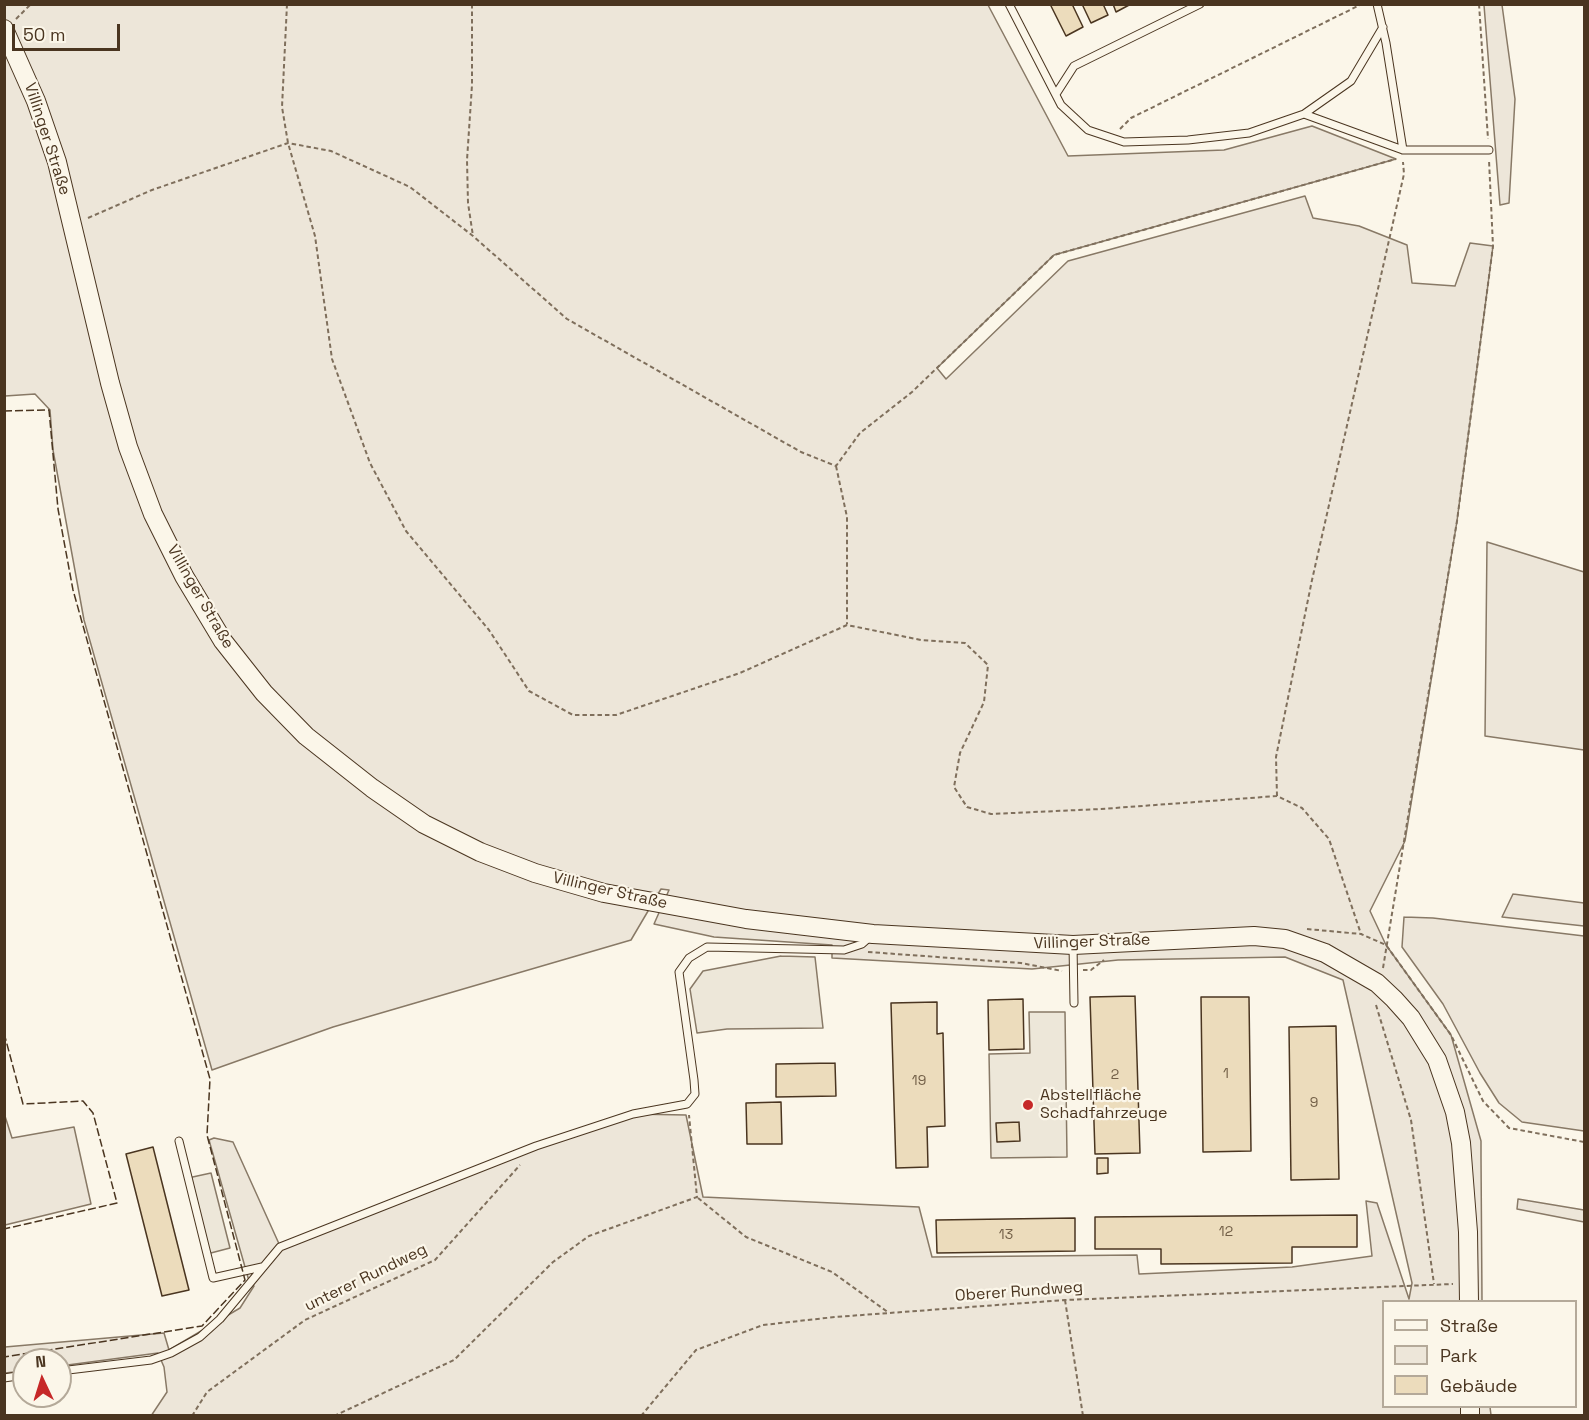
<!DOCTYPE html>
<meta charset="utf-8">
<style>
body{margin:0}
#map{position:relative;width:1589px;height:1420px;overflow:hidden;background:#fbf6e9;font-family:"Space Grotesk",sans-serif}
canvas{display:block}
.frame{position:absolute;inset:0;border:6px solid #4a3520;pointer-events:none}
.legend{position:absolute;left:1382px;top:1300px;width:195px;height:108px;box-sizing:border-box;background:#fbf6e9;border:2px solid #b4a999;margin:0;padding:8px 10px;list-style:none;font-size:18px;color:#4a3520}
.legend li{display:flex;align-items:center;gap:12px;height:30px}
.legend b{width:30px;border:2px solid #b4a999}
.north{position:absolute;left:12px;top:1348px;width:60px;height:60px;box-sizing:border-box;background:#fbf6e9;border:2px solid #b4a999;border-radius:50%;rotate:356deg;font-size:16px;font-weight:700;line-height:24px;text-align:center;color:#4a3520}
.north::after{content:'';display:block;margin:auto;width:21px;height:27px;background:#c62828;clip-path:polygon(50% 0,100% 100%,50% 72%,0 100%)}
.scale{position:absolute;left:12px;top:24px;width:108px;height:27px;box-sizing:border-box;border:3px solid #4a3520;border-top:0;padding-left:8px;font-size:18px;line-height:21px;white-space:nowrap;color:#4a3520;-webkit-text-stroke:4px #fbf6e9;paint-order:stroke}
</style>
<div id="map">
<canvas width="1589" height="1420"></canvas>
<div class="frame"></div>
<ul class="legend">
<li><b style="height:8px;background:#fbf6e9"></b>Straße</li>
<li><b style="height:16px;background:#ede6d9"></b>Park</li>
<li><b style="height:16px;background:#ecdcbc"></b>Gebäude</li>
</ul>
<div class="north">N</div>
<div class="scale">50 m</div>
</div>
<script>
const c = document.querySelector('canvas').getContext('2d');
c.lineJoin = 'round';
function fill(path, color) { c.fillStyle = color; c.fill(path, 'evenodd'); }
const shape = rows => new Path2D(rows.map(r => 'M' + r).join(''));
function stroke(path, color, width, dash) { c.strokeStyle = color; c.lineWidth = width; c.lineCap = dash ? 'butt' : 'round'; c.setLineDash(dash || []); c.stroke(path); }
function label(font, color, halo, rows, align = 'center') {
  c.font = font + ' "Space Grotesk",sans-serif'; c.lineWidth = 4.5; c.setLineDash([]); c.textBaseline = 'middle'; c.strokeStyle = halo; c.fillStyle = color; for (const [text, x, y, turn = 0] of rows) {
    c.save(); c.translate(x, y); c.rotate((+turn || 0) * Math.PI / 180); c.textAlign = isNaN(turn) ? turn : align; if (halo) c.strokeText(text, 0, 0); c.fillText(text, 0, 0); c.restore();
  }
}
const green = shape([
 [5,5,988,5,1068,156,1224,150,1312,126,1396,159,1054,255,937,368,946,379,1068,261,1305,196,1313,218,1359,226,1407,245,1412,283,1455,286,1470,243,1493,246,1457,521,1405,841,1370,911,1386,945,1451,1035,1481,1141,1481,1157,1482,1301,1384,1302,1384,1406,1490,1407,1491,1415,151,1416,167,1392,164,1367,158,1353,60,1366,60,1360,24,1360,24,1371,5,1373,5,1347,164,1333,169,1350,240,1308,254,1286,249,1281,209,1140,214,1138,233,1142,280,1246,536,1146,633,1114,686,1115,703,1197,919,1207,932,1257,1137,1255,1139,1274,1292,1267,1372,1256,1366,1201,1377,1203,1409,1299,1412,1283,1343,980,1285,957,1118,960,1032,969,832,958,832,945,714,937,654,924,669,890,661,889,631,940,333,1027,212,1070,84,620,53,450,50,410,35,394,5,396,5,5],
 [1484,5,1502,5,1515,99,1509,203,1500,205,1484,5],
 [1487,542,1584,572,1584,750,1485,736,1487,542],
 [1513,894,1584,903,1584,926,1502,917,1513,894],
 [1404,917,1433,918,1584,936,1584,1131,1522,1122,1499,1103,1480,1073,1443,1004,1402,947,1404,917],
 [4,1113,12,1138,74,1127,91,1204,5,1225,4,1113],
 [1518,1199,1584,1210,1584,1222,1517,1209,1518,1199]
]);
fill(green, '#ede6d9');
stroke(green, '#887966', 1.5);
const parking = shape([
 [781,956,815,957,823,1028,727,1029,697,1033,690,989,703,971,781,956],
 [1029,1012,1065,1012,1067,1157,991,1158,989,1054,1030,1053,1029,1012],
 [211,1173,230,1248,207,1254,188,1178,211,1173]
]);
fill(parking, '#ede7d9');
stroke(parking, '#887966', 1.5);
const building = shape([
 [1050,4,1072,4,1083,27,1066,36,1050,4],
 [1082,4,1103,4,1108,15,1091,23,1082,4],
 [1113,4,1131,4,1116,12,1113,4],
 [1135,996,1140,1153,1095,1154,1090,997,1135,996],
 [1201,997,1249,997,1251,1151,1203,1152,1201,997],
 [1023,999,1024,1049,989,1050,988,1000,1023,999],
 [937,1002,937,1034,943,1033,945,1126,927,1127,928,1167,896,1168,891,1003,937,1002],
 [1336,1026,1339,1179,1291,1180,1289,1027,1336,1026],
 [835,1063,836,1096,776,1097,776,1064,835,1063],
 [781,1102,782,1144,747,1144,746,1103,781,1102],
 [1019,1122,1020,1141,997,1142,996,1123,1019,1122],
 [153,1147,189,1290,162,1296,126,1154,153,1147],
 [1097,1158,1108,1158,1108,1173,1097,1174,1097,1158],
 [1357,1215,1357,1247,1292,1247,1292,1263,1161,1264,1161,1249,1095,1249,1095,1217,1357,1215],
 [1075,1218,1075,1251,937,1253,936,1220,1075,1218]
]);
fill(building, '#ecdcbc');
stroke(building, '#4a3520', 1.5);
const lane = shape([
 [1009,4,1061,105,1088,130,1124,142,1188,140,1249,133,1304,114,1403,150,1489,150],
 [1377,4,1386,43,1403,150],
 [1056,94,1074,66,1200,4],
 [1304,114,1351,81,1383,27],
 [1073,945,1074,1003],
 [179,1141,213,1278,262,1267],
 [60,1371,151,1360,171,1353,200,1337,220,1319,280,1247,536,1146,633,1114,687,1104,695,1094,694,1080,679,972,689,958,707,947,844,950,862,944,871,936],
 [4,1378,24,1375]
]);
const secondary = shape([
 [4,29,36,101,57,162,110,383,128,447,153,514,184,576,223,641,264,693,306,736,372,788,424,824,480,852,535,873,604,893,746,919,873,934,1073,945,1254,936,1285,939,1325,953,1377,983,1394,999,1411,1018,1437,1060,1455,1112,1461,1143,1468,1232,1469,1302],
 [1470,1406,1470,1416]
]);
stroke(lane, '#4a3520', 9);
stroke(secondary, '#4a3520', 20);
stroke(shape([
 [287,4,282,107,288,143,315,236,332,359,370,463,406,531,489,630,529,691,573,715,616,715,740,673,847,625,921,640,965,643,988,665,984,702,960,753,954,787,967,807,991,814,1101,809,1277,796,1302,808,1329,839,1361,934],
 [472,4,472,85,467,160,468,203,473,236],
 [1479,4,1488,139],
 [16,19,31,4],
 [1120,129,1131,118,1362,4],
 [88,218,152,190,288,143,331,151,410,187,473,236,567,319,801,452,836,466,860,433,912,392,1054,255,1396,159],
 [836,466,847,517,847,624],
 [1277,796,1276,757,1312,580,1404,174,1403,162],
 [1307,929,1361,934,1386,945,1451,1035,1483,1101,1509,1128,1584,1142],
 [868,952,1021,963,1062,971],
 [1383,968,1457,521,1493,246,1489,160],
 [1083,970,1091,970,1104,960],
 [1376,1005,1411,1120,1434,1284],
 [698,1198,746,1237,832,1272,889,1313],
 [1065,1300,1083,1416],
 [192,1416,207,1392,305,1320,435,1260,520,1165],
 [334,1416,454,1360,553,1262,589,1236,697,1197,689,1115],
 [641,1416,696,1350,763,1325,835,1317,1065,1300,1453,1284]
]), '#7f6f5c', 2, [4.5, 3]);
stroke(lane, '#fbf6e9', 7);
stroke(secondary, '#fbf6e9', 18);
stroke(shape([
 [4,411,49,410,58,509,73,590,210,1079,207,1135,245,1280,202,1326,4,1357],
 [4,1033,23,1104,83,1101,93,1113,117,1203,4,1229]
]), '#4a3520', 1.5, [8, 3]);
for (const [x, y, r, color] of [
 [1028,1105,6,"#c62828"]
]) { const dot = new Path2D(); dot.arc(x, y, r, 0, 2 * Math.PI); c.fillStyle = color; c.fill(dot); stroke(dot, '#fbf6e9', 2); }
label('14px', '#725f47', null, [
 ["1",1226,1074],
 ["2",1115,1075],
 ["19",919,1081],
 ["9",1314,1103],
 ["12",1226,1232],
 ["13",1006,1235]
]);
label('16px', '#4a3520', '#fbf6e9', [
 ["Villinger Straße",47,139,72],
 ["Villinger Straße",200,597,60],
 ["Villinger Straße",610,891,13],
 ["Villinger Straße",1092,942,-2],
 ["unterer Rundweg",366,1278,-26],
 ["Oberer Rundweg",1019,1292,-4]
]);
label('16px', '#4a3520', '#fbf6e9', [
 ["Abstellfläche",1040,1096],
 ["Schadfahrzeuge",1040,1114]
], 'left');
</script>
